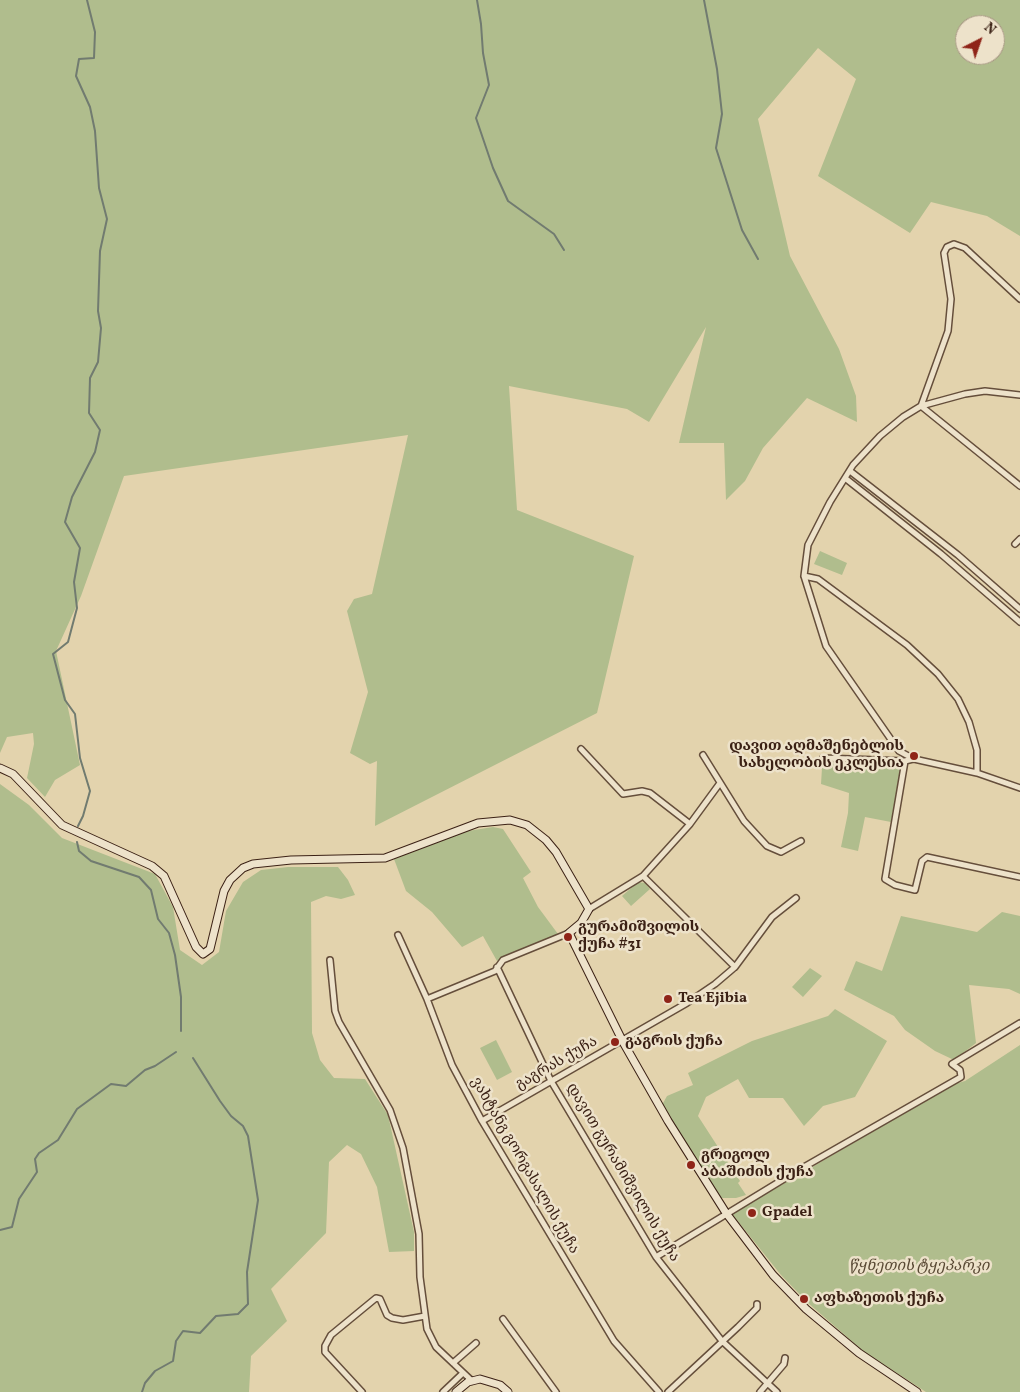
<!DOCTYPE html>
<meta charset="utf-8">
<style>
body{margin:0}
#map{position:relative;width:1020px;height:1392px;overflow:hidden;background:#e3d3ad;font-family:Vollkorn,serif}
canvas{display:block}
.north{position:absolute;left:955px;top:15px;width:50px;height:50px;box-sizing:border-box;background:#ede2ca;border:1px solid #a69582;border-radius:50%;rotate:41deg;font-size:14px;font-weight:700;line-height:20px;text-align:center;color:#3b2115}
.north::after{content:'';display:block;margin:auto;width:18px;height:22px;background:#8f2418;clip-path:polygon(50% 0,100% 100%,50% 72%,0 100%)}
</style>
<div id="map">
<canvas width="1020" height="1392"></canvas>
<div class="north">N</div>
</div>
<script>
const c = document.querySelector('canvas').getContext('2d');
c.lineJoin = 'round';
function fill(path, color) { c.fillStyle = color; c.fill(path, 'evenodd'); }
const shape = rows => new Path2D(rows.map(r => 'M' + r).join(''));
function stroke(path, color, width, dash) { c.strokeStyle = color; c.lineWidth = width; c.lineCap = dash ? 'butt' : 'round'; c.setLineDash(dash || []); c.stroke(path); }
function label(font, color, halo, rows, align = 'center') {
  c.font = font + ' Vollkorn,"Noto Serif Georgian",serif'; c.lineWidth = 5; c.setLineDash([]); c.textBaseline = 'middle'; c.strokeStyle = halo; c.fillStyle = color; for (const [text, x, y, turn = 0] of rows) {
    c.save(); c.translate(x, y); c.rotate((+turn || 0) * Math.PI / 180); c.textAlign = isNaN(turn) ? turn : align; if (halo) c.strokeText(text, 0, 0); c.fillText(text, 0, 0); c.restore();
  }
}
fill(shape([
 [0,0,1020,0,1020,236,987,216,931,202,910,233,818,176,856,79,818,48,758,119,790,256,839,349,856,396,857,422,807,398,763,448,745,481,726,500,724,443,679,443,706,327,649,422,627,409,509,386,517,510,634,556,597,713,375,826,377,761,370,764,350,753,368,692,347,611,354,599,372,594,408,435,124,476,81,596,56,651,80,765,55,780,45,797,27,778,34,744,33,733,7,737,0,753],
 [965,25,995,25,995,55,965,55],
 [820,551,847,563,842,575,814,564],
 [829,761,901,765,891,822,865,817,858,851,841,847,848,813,849,793,821,784,822,768],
 [0,784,29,805,62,838,155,874,173,907,180,950,202,965,219,952,226,911,243,882,261,870,288,867,338,867,348,880,355,895,341,899,326,896,311,902,312,1033,320,1060,334,1078,365,1079,388,1115,414,1232,414,1251,389,1252,377,1187,361,1154,347,1145,329,1162,326,1233,271,1289,287,1321,251,1356,249,1392,0,1392],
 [493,827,503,829,531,872,523,878,538,907,558,934,497,961,483,936,462,947,432,912,406,891,394,859,468,831],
 [638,882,645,883,650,889,631,906,622,896],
 [1002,912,1020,916,1020,994,1009,989,969,985,976,1043,954,1060,935,1051,905,1030,894,1016,844,990,856,961,882,971,901,916,977,932],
 [810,968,822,976,803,997,792,987],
 [835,1009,887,1041,855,1097,823,1106,804,1126,783,1098,749,1098,738,1079,706,1097,698,1116,740,1181,738,1183,746,1195,736,1198,721,1198,662,1105,667,1096,693,1085,688,1073,752,1041,828,1016],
 [496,1040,512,1072,497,1080,480,1048],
 [1020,1045,1020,1392,926,1392,863,1351,807,1302,781,1275,732,1214,954,1084,965,1081]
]), '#b0bd8d');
stroke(shape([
 [477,0,481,24,483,53,489,85,476,118,493,168,508,201,554,234,564,250],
 [704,0,717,69,722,114,716,148,742,230,758,259],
 [78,826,83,816,90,791,80,758,75,714,65,700,53,654,68,642,77,608,74,582,80,548,65,522,72,497,95,452,100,430,89,413,90,378,98,362,101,328,98,311,100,251,107,219,99,188,95,131,90,107,76,76,79,59,94,58,95,32,87,0],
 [77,842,79,851,91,861,139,877,151,890,158,919,169,933,175,955,181,997,181,1031],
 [0,1230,12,1227,19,1199,37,1172,35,1159,39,1153,58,1140,77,1109,111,1084,126,1086,145,1070,155,1066,176,1052],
 [142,1392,145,1383,155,1371,173,1361,176,1341,183,1331,200,1333,216,1316,238,1314,248,1304,247,1272,258,1200,248,1136,243,1126,231,1116,220,1101,193,1058]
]), '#717b70', 2);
const street = shape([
 [1020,299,965,248,954,244,947,247,944,253,951,299,948,331,921,406,1020,486],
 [1020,395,985,391,965,394,921,406,903,417,880,436,853,465,830,502,808,545,804,576,826,646,899,751,914,759,977,773,1020,788],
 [850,471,958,555,1020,609],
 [845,478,941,554,1020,622],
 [1015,544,1020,539],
 [804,576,818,579,907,645,938,674,958,699,969,722,977,750,977,773],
 [581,749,623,794,642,791,650,793,690,824],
 [703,755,744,821,767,846,781,852,801,841],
 [823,758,905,761],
 [913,759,905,761,885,879,895,885,915,890,922,861,927,857,1020,877],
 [589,909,643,876,690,824,720,783],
 [398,935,427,999,452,1065,482,1121,614,1341,659,1392],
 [330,960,335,1011,339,1022,390,1110,403,1148,419,1234,420,1277,427,1329,436,1347,472,1381],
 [497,967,551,1081,656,1257,722,1341,777,1392],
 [735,967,772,917,796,898],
 [427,999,495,971,503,960,569,933],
 [482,1121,687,1003,715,984,735,967,643,876],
 [656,1257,797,1171,961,1077,960,1070,952,1064,1020,1023],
 [503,1319,556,1392],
 [453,1363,476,1343],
 [362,1392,325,1352,325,1346,331,1335,376,1298,380,1299,387,1315,392,1318,403,1320,425,1316],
 [443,1392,463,1373],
 [668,1392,738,1327,757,1308,757,1304],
 [760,1392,784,1364,785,1358]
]);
const secondary = shape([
 [0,768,13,774,62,825,152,866,164,876,196,947,203,954,210,949,224,891,230,880,243,868,253,864,291,860,385,858,478,823,510,820,527,825,546,840,556,852,589,909,581,923,569,933,623,1042,668,1121,726,1213,773,1275,806,1309,859,1353,917,1392],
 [456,1392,468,1382,480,1379,500,1385,508,1392]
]);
stroke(street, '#654e3b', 8);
stroke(secondary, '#3b2115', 9);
stroke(street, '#ede2ca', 5);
stroke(secondary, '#ede2ca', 7);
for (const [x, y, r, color] of [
 [914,756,5,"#8f2418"],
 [568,937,5,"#8f2418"],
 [668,999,5,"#8f2418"],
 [615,1042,5,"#8f2418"],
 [691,1165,5,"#8f2418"],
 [752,1213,5,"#8f2418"],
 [804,1299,5,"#8f2418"]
]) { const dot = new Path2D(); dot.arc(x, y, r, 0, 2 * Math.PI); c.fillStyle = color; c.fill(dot); stroke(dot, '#ede2ca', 2); }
label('bold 15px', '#3b2115', '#ede2ca', [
 ["დავით აღმაშენებლის",904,747,"right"],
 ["სახელობის ეკლესია",904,764,"right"],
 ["გურამიშვილის",578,928],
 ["ქუჩა #31",578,945],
 ["Tea Ejibia",678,999],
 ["გაგრის ქუჩა",625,1042],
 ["გრიგოლ",701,1156],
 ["აბაშიძის ქუჩა",701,1173],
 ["Gpadel",762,1213],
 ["აფხაზეთის ქუჩა",814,1299]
], 'left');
label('15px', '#3b2115', '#ede2ca', [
 ["გაგრას ქუჩა",557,1064,-30],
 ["ვახტანგ გორგასალის ქუჩა",524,1166,60],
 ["დავით გურამიშვილის ქუჩა",622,1173,59]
]);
label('italic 15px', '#584833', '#ede2ca', [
 ["წყნეთის ტყეპარკი",919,1267]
]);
</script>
